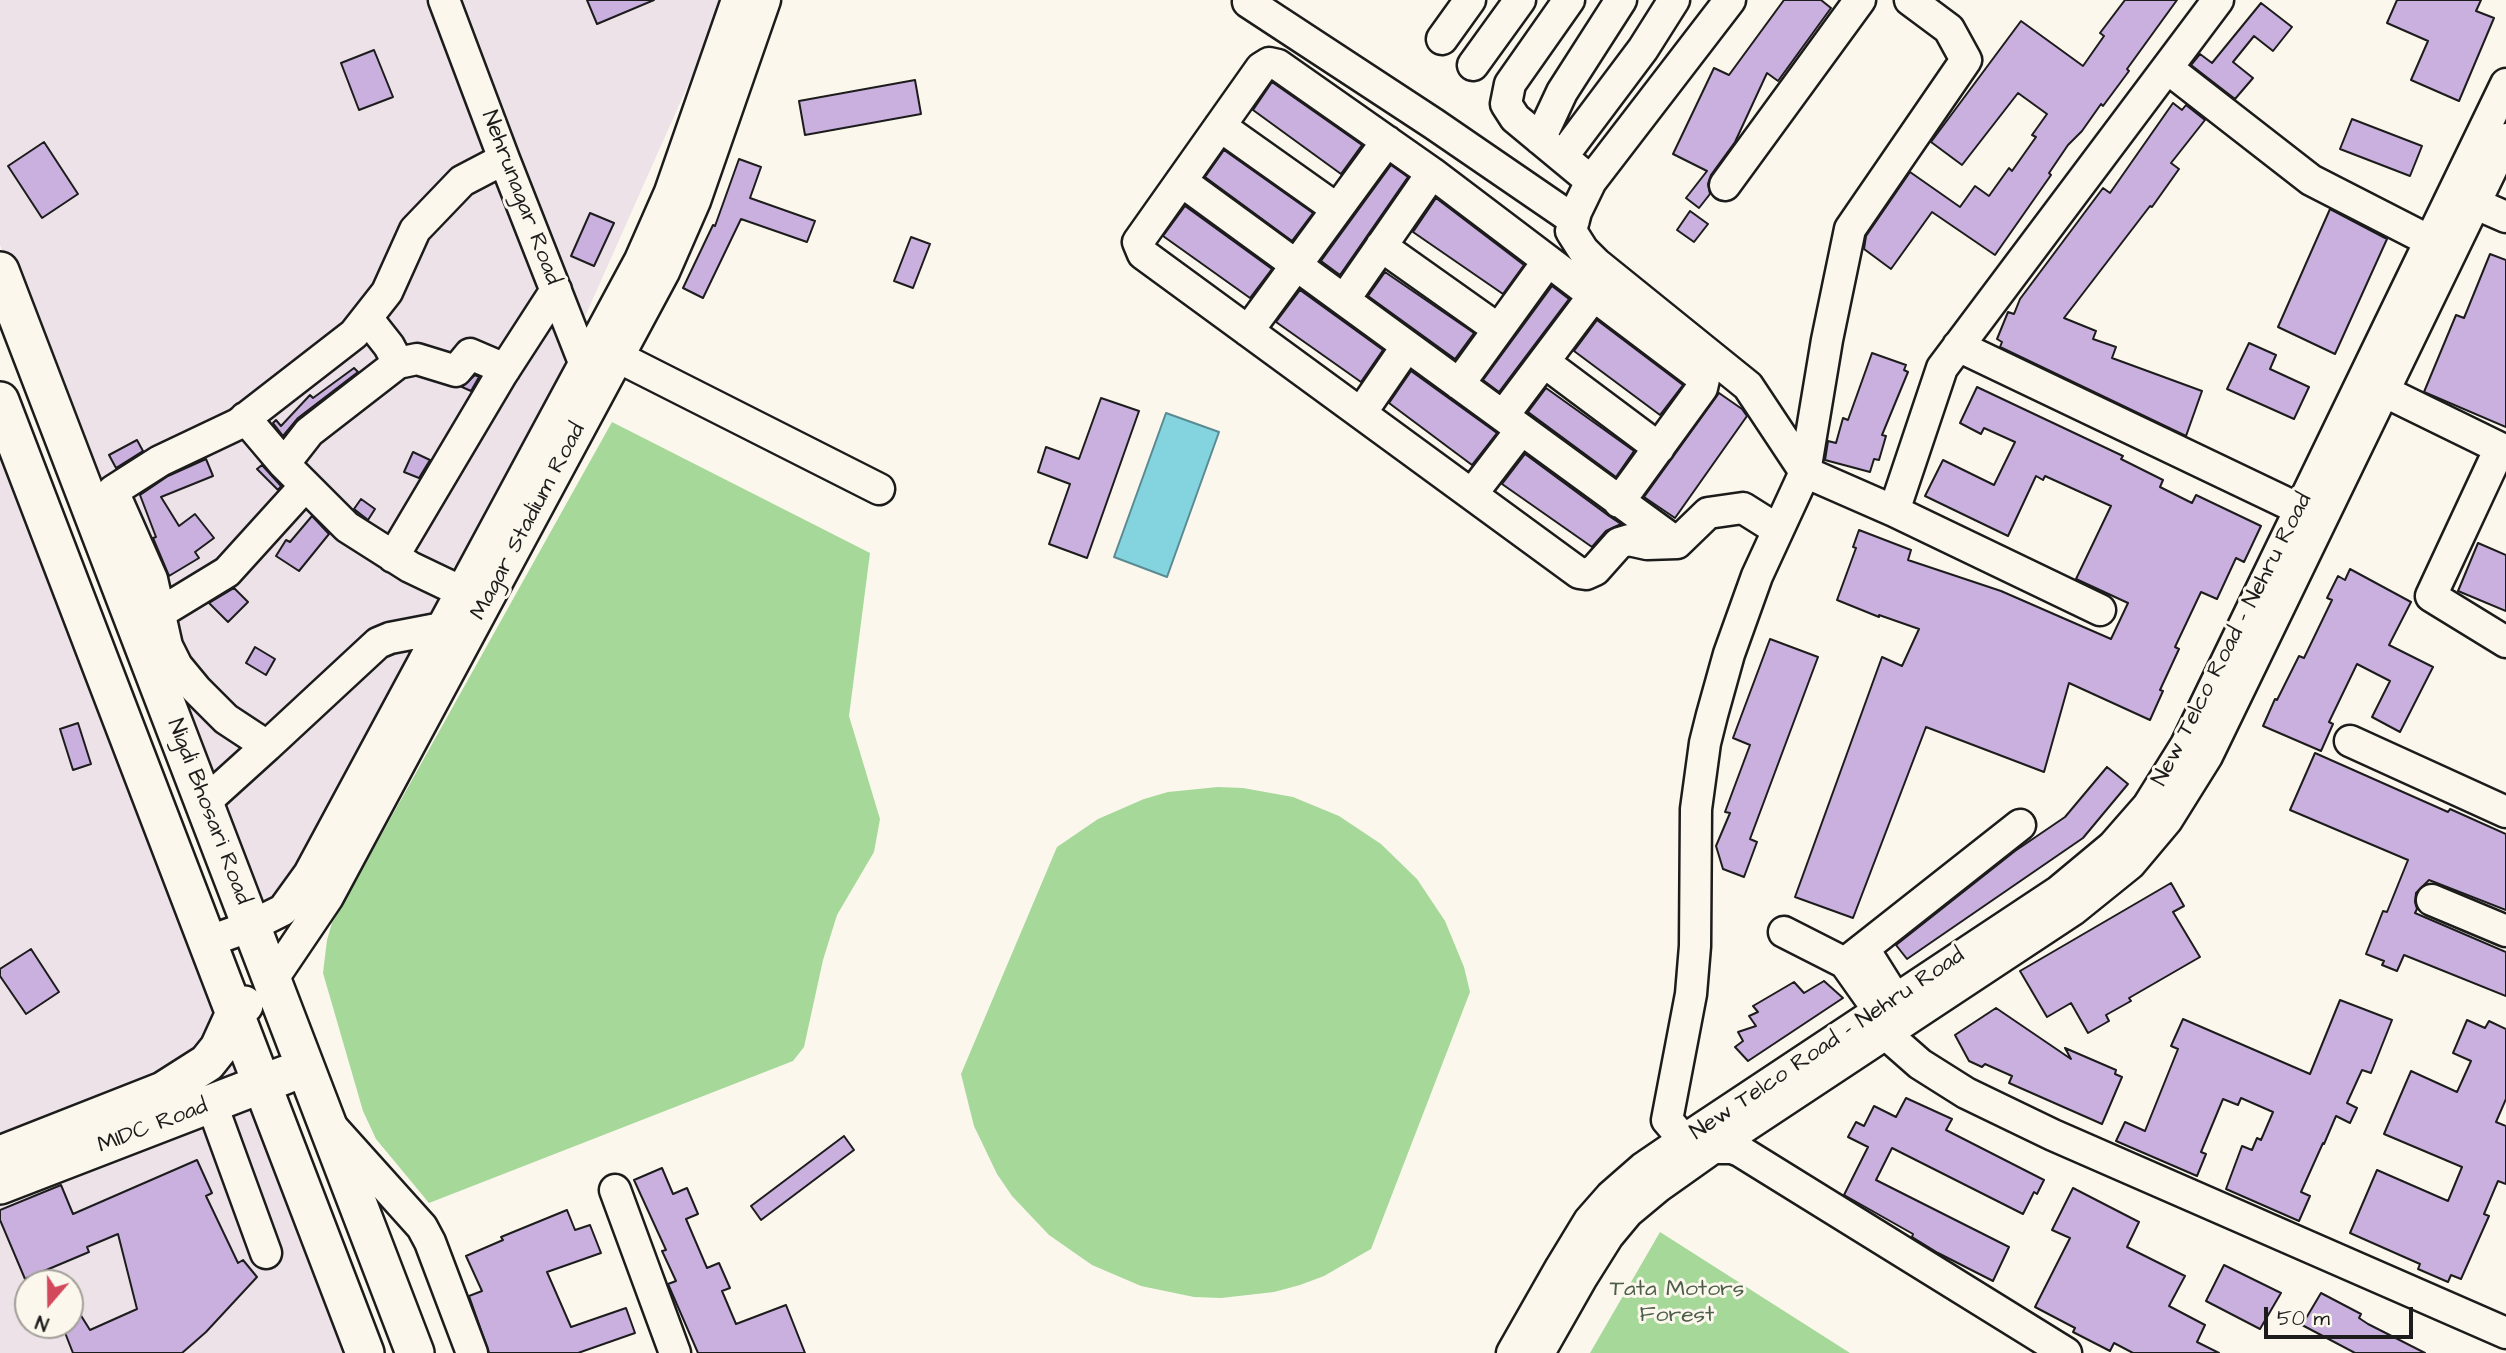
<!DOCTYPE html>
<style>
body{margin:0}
#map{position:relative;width:2506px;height:1353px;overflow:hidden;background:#fbf7ec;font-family:"Architects Daughter",sans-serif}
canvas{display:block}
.north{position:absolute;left:14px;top:1269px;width:70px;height:70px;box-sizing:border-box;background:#fbf7ec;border:2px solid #a29f99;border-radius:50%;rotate:200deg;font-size:19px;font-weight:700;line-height:28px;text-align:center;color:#1c1c1c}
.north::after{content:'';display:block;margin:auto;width:24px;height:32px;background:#d1495b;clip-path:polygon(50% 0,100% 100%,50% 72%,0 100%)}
.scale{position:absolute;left:2264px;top:1307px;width:149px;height:32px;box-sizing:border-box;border:4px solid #1c1c1c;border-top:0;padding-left:9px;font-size:21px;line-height:24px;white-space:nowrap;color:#1c1c1c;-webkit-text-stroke:5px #fbf7ec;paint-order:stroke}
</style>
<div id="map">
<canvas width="2506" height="1353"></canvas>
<div class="north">N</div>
<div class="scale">50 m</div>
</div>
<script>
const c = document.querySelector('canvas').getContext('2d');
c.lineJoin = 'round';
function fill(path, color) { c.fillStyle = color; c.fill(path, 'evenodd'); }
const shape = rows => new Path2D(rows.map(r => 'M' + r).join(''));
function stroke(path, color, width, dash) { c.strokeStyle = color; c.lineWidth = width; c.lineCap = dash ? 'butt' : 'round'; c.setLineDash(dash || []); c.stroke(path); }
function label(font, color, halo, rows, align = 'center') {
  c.font = font + ' "Architects Daughter",sans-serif'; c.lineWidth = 6; c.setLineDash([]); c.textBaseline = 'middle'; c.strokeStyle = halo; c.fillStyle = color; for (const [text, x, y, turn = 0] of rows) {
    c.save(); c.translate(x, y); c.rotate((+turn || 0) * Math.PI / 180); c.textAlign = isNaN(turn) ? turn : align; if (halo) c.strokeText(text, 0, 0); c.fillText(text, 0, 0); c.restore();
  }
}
fill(shape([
 [0,0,722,0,691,78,536,427,261,925,0,245],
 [0,409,346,1353,0,1353],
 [28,1283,70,1283,70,1325,28,1325]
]), '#ece2e8');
fill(shape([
 [612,422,870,553,849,716,880,819,874,852,837,915,823,960,804,1047,793,1061,429,1203,376,1139,363,1111,323,973,327,940,332,923],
 [1218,787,1243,788,1293,797,1339,816,1381,844,1417,879,1445,921,1464,967,1470,992,1371,1249,1324,1276,1300,1285,1274,1292,1221,1298,1194,1297,1141,1286,1092,1265,1049,1235,1012,1196,997,1174,974,1126,961,1074,1057,847,1098,819,1144,799,1168,792],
 [1660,1232,1850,1353,1590,1353]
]), '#a6d89a');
const water = shape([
 [1166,413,1219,432,1167,577,1114,557,1166,413]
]);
fill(water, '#84d4e0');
stroke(water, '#5a8a92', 2);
const building = shape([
 [587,0,654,0,597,24,587,0],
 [1784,0,1821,0,1831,8,1778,81,1767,73,1735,142,1711,175,1708,184,1710,194,1699,208,1686,198,1707,171,1673,154,1714,68,1729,75,1784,0],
 [2125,0,2177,0,2127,69,2129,71,2103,106,2101,104,2082,131,2068,145,2049,173,2051,175,1995,255,1932,212,1891,269,1864,249,1866,236,1910,172,1960,207,1975,186,1989,196,2009,168,2012,171,2036,137,2032,135,2047,114,2018,93,1962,165,1931,142,2021,21,2083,66,2104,36,2100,33,2125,0],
 [2397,0,2481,0,2476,11,2494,18,2459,101,2411,80,2428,41,2387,23,2397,0],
 [2261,3,2292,27,2273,51,2254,36,2233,62,2253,78,2235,99,2191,65,2200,54,2212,63,2261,3],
 [374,50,393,97,359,110,341,63,374,50],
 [915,80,921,114,805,135,799,101,915,80],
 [1272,82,1362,145,1341,174,1253,110,1272,82],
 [2173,103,2182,110,2186,105,2205,120,2171,163,2179,169,2152,207,2150,206,2064,318,2096,331,2093,339,2116,347,2112,358,2202,391,2186,436,2000,347,2002,342,1997,339,2008,312,2014,314,2020,299,2103,188,2110,193,2173,103],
 [2352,119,2422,146,2410,176,2340,149,2352,119],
 [44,142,78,194,42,218,8,166,44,142],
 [1224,150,1313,213,1292,241,1205,177,1224,150],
 [739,159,761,167,750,198,815,221,807,242,741,219,703,298,683,288,713,225,715,226,739,159],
 [1391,165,1408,177,1340,275,1321,261,1391,165],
 [1436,198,1524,265,1503,294,1413,232,1436,198],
 [1185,206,1272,269,1250,298,1163,236,1185,206],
 [2330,209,2387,239,2335,354,2278,327,2330,209],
 [1690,211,1708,224,1694,242,1677,230,1690,211],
 [590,213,614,223,594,266,571,256,590,213],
 [911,237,930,244,913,288,894,281,911,237],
 [2490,254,2506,260,2506,427,2424,392,2456,315,2464,318,2490,254],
 [1385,272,1474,333,1455,359,1368,296,1385,272],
 [1552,286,1569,299,1499,392,1483,380,1552,286],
 [1300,290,1383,350,1361,382,1276,322,1300,290],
 [1597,320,1683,385,1660,415,1574,351,1597,320],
 [2249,343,2276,355,2270,369,2309,387,2294,419,2227,389,2249,343],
 [1872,353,1906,365,1904,370,1908,372,1882,435,1886,436,1879,460,1874,459,1870,472,1825,460,1828,441,1836,443,1843,418,1848,420,1872,353],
 [354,368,358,372,298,418,283,436,273,423,276,420,281,426,310,395,313,398,354,368],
 [1411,371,1497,433,1472,465,1389,403,1411,371],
 [475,375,479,377,471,391,462,387,475,375],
 [1977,387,2123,456,2121,459,2163,480,2160,487,2192,503,2196,495,2261,526,2244,562,2236,558,2217,599,2201,592,2175,647,2179,649,2160,690,2163,691,2150,720,2069,683,2044,772,1926,727,1853,918,1795,897,1882,657,1902,666,1919,629,1879,615,1879,617,1837,600,1856,548,1853,547,1859,530,1911,550,1908,560,2001,591,2111,639,2128,603,2076,579,2111,506,2045,476,2043,480,2036,476,2008,536,1925,496,1943,460,1994,485,2015,442,1984,428,1981,434,1960,423,1977,387],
 [1546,388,1634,451,1616,477,1528,412,1546,388],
 [1719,393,1742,409,1747,416,1675,518,1644,497,1719,393],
 [1101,398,1139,411,1087,558,1049,544,1070,484,1038,472,1046,447,1079,459,1101,398],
 [137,440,143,451,116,468,109,455,137,440],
 [413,452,430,460,419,478,404,472,413,452],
 [1525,454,1609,516,1621,524,1606,531,1592,547,1502,484,1525,454],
 [206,459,213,476,161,497,179,526,195,514,214,538,195,552,199,558,169,576,153,538,156,537,140,495,168,476,206,459],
 [262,465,281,486,278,490,257,469,262,465],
 [361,499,375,509,368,520,354,509,361,499],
 [312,516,329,534,299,571,276,556,286,540,290,542,312,516],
 [2478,543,2506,555,2506,611,2458,591,2478,543],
 [2350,569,2411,602,2389,645,2433,667,2400,732,2372,717,2390,681,2357,664,2329,722,2333,724,2321,751,2263,726,2275,699,2277,700,2299,656,2304,658,2332,600,2327,598,2338,576,2345,580,2350,569],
 [234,588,248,602,228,622,209,603,234,588],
 [1770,639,1818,657,1750,839,1757,842,1744,877,1723,869,1716,846,1730,813,1725,812,1750,745,1733,738,1770,639],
 [255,647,275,659,266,675,246,663,255,647],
 [78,723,91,764,73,770,60,729,78,723],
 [2315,753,2448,812,2450,809,2506,834,2506,910,2429,880,2416,893,2415,902,2417,909,2415,913,2506,952,2506,996,2404,955,2397,971,2382,965,2384,961,2366,954,2383,911,2387,912,2408,860,2290,810,2315,753],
 [2107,767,2128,784,2083,838,1907,959,1896,945,2015,851,2065,817,2107,767],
 [2171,883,2184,906,2173,912,2200,957,2129,998,2131,1001,2106,1015,2109,1021,2088,1033,2071,1003,2047,1017,2020,971,2171,883],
 [31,949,59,992,26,1014,0,976,0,969,31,949],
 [1824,981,1843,998,1748,1061,1735,1047,1743,1041,1738,1032,1756,1026,1749,1016,1758,1012,1753,1006,1794,982,1804,993,1824,981],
 [2340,1000,2392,1020,2371,1073,2362,1070,2347,1103,2357,1108,2350,1123,2336,1116,2324,1144,2323,1143,2301,1192,2310,1196,2299,1221,2226,1189,2242,1146,2252,1150,2257,1138,2261,1140,2273,1112,2241,1098,2238,1105,2223,1099,2201,1152,2206,1154,2197,1176,2116,1141,2125,1122,2145,1131,2178,1049,2171,1046,2183,1019,2310,1074,2340,1000],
 [1996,1008,2071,1059,2065,1048,2116,1070,2115,1074,2122,1077,2102,1124,2009,1083,2012,1076,1985,1064,1982,1067,1969,1061,1955,1035,1996,1008],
 [2467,1020,2485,1028,2489,1021,2506,1029,2506,1099,2496,1122,2506,1126,2506,1184,2498,1181,2484,1214,2489,1216,2461,1279,2451,1275,2448,1282,2418,1269,2420,1264,2350,1233,2377,1170,2448,1201,2462,1167,2384,1134,2411,1071,2457,1092,2471,1061,2453,1053,2467,1020],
 [1906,1098,1952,1119,1946,1130,2044,1180,2037,1194,2034,1192,2023,1214,1892,1148,1876,1180,2009,1247,1993,1281,1938,1253,1912,1237,1913,1234,1844,1195,1868,1147,1848,1137,1856,1122,1864,1126,1874,1106,1896,1117,1906,1098],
 [844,1136,854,1150,761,1220,751,1206,844,1136],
 [197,1160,212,1193,206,1196,238,1263,243,1260,257,1277,206,1332,182,1353,73,1353,62,1325,70,1325,70,1298,90,1330,137,1309,118,1234,87,1247,89,1252,25,1279,0,1220,0,1210,61,1185,73,1214,197,1160],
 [662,1168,673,1194,687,1188,698,1214,686,1219,707,1268,719,1263,730,1288,722,1291,736,1324,786,1305,805,1353,698,1353,668,1284,676,1281,662,1251,666,1250,634,1180,662,1168],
 [2073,1188,2139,1222,2127,1247,2185,1276,2169,1306,2205,1325,2197,1342,2219,1353,2133,1353,2114,1343,2110,1351,2073,1332,2075,1328,2035,1307,2070,1238,2052,1230,2073,1188],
 [567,1210,575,1230,590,1225,601,1253,547,1272,571,1327,626,1308,635,1333,578,1353,489,1353,469,1296,482,1291,466,1256,503,1240,501,1237,567,1210],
 [2224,1265,2281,1293,2260,1329,2206,1301,2224,1265],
 [2321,1293,2361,1314,2359,1318,2368,1324,2425,1353,2355,1353,2302,1325,2321,1293]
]);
fill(building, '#c9b0de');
stroke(building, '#1c1c1c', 2);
const minor = shape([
 [444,0,504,159,589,375],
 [1569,0,1510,84,1506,104,1515,118,1591,181],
 [1730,0,1591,181,1576,212,1571,231,1583,250,1597,264,1748,386,1805,472,1894,511,2100,610],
 [1910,0,1949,29,1966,60,1850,229,1827,340,1805,472,1757,576,1729,654,1712,715,1705,743,1696,809,1695,946,1691,994,1667,1120,1684,1140,1713,1148,1732,1148,1740,1151,2066,1353],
 [1248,2,1434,124,1574,220],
 [1442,39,1470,0],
 [1473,65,1520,0],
 [2167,68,2311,180,2430,241],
 [1220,126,1337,209],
 [1540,139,1562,92,1621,0],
 [1562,157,1643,49,1674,0],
 [1181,181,1677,543,1708,513,1743,508,1778,530],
 [1725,185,1860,0],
 [2458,196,2506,217],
 [1381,246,1498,329],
 [1344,300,1432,173],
 [367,318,389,346,398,363,309,432,284,464,347,527,410,567,479,600],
 [1248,331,1387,141],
 [1958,346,2318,518],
 [618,357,879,489],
 [1544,362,1659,448],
 [398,363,417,359,456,371,470,354,505,369],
 [2365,382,2506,451],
 [1459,384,1548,261],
 [1361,413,1407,346],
 [1503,416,1594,295],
 [245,418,284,464],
 [2500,448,2431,596,2506,642],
 [1472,494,1521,430],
 [1619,502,1702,388,1704,379,1432,173,1278,65,1269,63,1261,68,1138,242,1143,254,1579,573,1586,574,1595,570,1619,543,1629,540,1647,544,1677,543],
 [1894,511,1942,368,2218,0],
 [393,557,501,375,556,290],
 [158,614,227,572,305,486],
 [159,663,177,666,196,689,226,719,267,746,378,643,390,638,442,628],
 [177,666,167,646,152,579,113,491,160,461,238,424,354,334,387,292,415,230,462,181,504,159],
 [2350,741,2506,812],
 [204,803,267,746],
 [2432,900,2506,931],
 [1784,932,1845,963,1879,1011],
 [207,942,251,926,283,910,309,874,640,260,670,192,737,0],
 [1864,949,1896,1000],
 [1845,963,2020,825],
 [272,980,328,897,664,272,695,201,765,0],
 [1877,1021,1887,1035,1920,1064,1966,1093,2053,1135,2506,1333],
 [212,1105,266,1253],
 [333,1128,422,1227,430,1242,472,1353],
 [615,1190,675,1353],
 [1512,1353,1561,1267,1589,1221,1611,1196,1643,1168,1684,1140,2059,891,2113,846,2148,806,2186,745,2506,84],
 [1539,1353,1581,1279,1608,1236,1628,1212,1658,1187,1713,1148,2073,910,2130,864,2167,820,2207,756,2506,139]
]);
const major = shape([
 [0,271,415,1353],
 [0,401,365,1353],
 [0,1155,163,1091,207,1063,219,1048,235,1013,244,1005],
 [0,1185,285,1075]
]);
stroke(minor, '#1c1c1c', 35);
stroke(major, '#1c1c1c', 42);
stroke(minor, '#fbf7ec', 30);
stroke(major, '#fbf7ec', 37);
label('23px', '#1c1c1c', '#fbf7ec', [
 ["Nehrunagar Road",520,198,69],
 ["Magar Stadium Road",529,522,-62],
 ["New Telco Road - Nehru Road",2233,640,-63],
 ["Nigdi Bhosari Road",208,812,69],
 ["New Telco Road - Nehru Road",1828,1045,-34],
 ["MIDC Road",153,1127,-21]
]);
label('23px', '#4c5e48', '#fbf7ec', [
 ["Tata Motors",1677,1290],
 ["Forest",1677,1316]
]);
</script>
